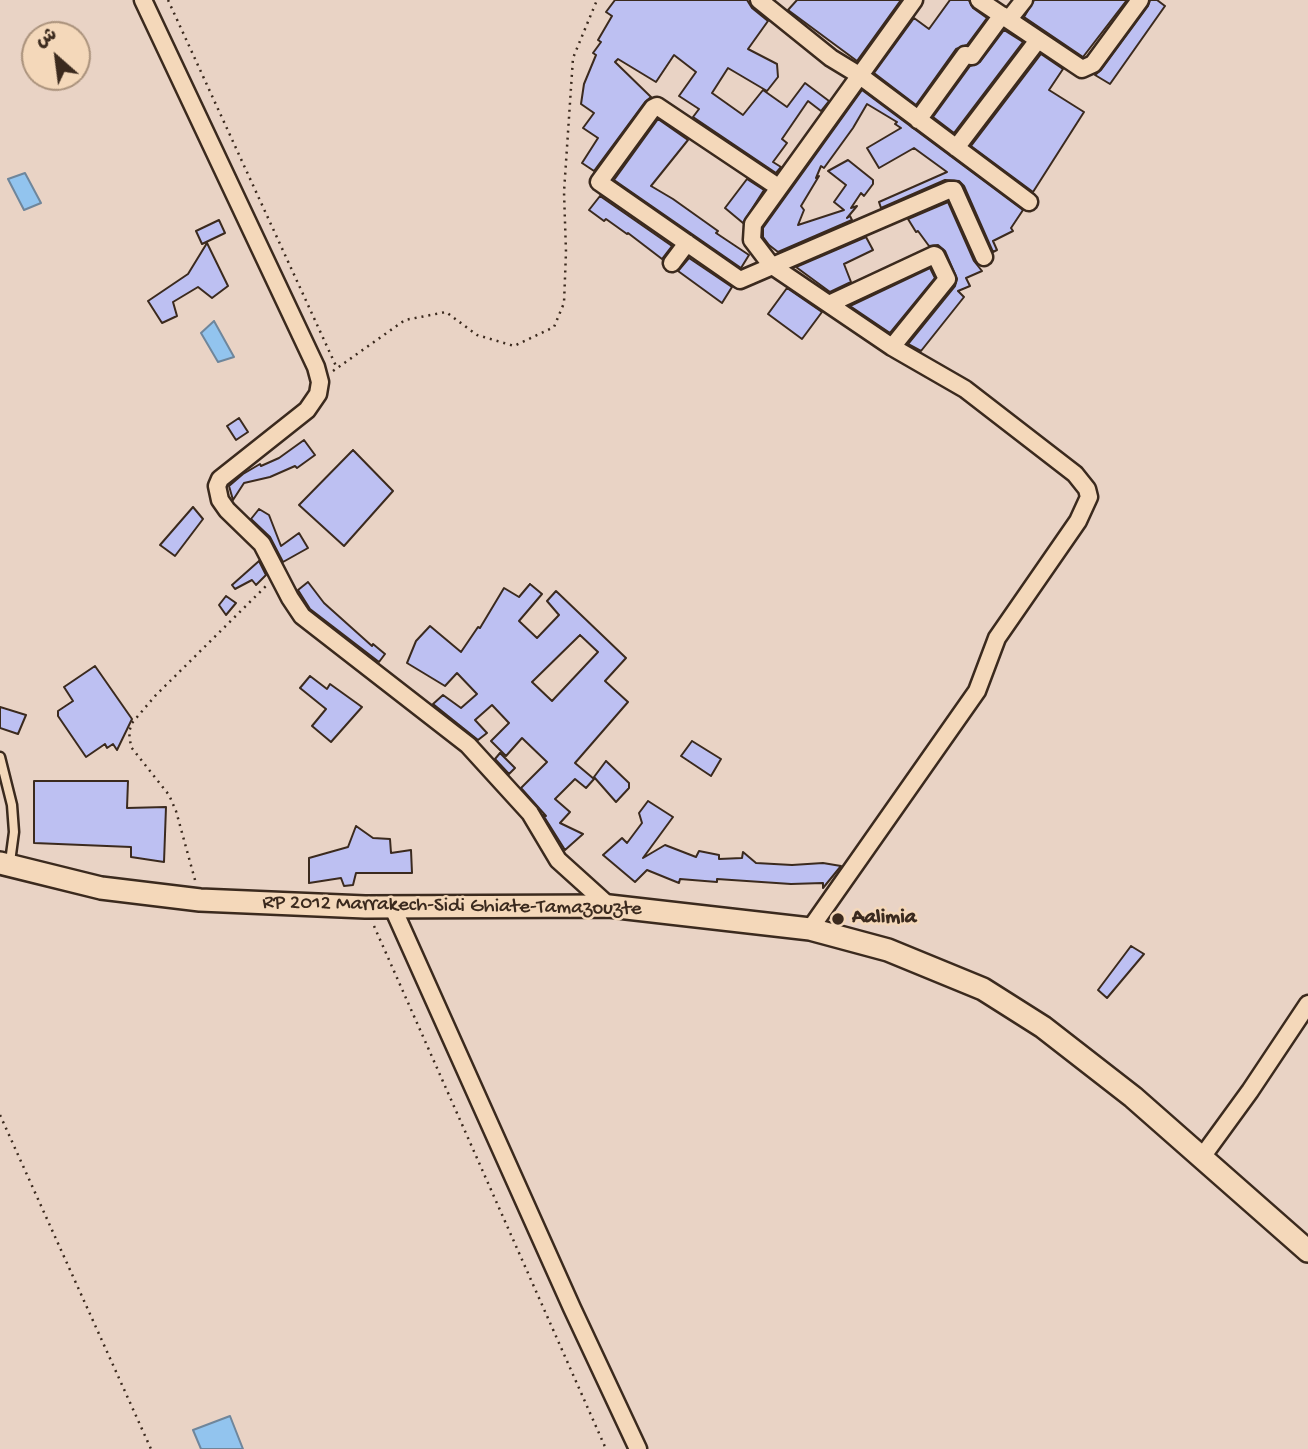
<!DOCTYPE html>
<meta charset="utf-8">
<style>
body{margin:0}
#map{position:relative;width:1308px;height:1449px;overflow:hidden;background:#e9d3c5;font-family:"Gochi Hand","Playpen Sans Arabic",sans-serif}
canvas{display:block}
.north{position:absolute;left:21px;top:21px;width:70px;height:70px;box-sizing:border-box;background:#f4d8ba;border:2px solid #aa927c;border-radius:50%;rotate:332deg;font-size:19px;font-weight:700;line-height:28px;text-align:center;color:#3b2a1e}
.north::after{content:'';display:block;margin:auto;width:24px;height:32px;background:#3b2a1e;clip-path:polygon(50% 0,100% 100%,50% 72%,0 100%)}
</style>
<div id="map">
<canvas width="1308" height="1449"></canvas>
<div class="north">ش</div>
</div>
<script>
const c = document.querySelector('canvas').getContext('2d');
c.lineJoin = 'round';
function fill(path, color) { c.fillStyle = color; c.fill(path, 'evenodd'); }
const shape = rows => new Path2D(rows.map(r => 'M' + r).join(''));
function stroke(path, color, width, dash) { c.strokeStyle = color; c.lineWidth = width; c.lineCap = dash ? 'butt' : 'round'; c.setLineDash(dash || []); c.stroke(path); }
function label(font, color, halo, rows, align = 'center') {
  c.font = font + ' "Gochi Hand",sans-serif'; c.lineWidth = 5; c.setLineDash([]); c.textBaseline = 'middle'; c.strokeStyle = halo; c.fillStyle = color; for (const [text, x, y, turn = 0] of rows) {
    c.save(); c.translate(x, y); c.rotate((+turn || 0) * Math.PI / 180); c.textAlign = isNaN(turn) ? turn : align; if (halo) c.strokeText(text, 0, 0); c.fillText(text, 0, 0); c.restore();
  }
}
const water = shape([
 [25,173,41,203,24,210,8,179,25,173],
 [214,321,234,357,218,362,201,333,214,321],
 [230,1416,243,1449,201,1449,193,1430,230,1416]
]);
fill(water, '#92c4ee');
stroke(water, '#6f869b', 2);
const building = shape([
 [615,0,747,0,752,8,768,21,748,49,777,64,778,77,767,91,728,68,712,93,743,115,763,90,787,107,805,83,829,101,821,111,808,101,782,139,787,143,773,162,781,167,776,173,693,117,699,109,679,96,696,72,674,55,656,82,618,59,615,62,651,97,645,102,594,171,582,163,598,138,583,128,594,113,581,104,584,84,596,55,593,53,601,42,598,40,612,16,606,12,615,0],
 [797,0,901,0,857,61,788,10,797,0],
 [950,0,969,0,973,8,987,18,967,45,956,49,916,105,874,73,914,18,929,29,950,0],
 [1034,0,1127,0,1083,57,1024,17,1034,0],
 [1150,0,1157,0,1165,6,1110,84,1095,75,1101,70,1148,6,1150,0],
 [1004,30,1023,42,954,133,933,117,970,66,980,62,1004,30],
 [1041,54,1063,69,1049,90,1084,112,1033,192,971,146,1041,54],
 [862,90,1023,210,1011,228,1013,231,993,241,997,250,993,252,964,186,959,181,945,180,881,208,879,202,947,172,914,148,879,168,867,148,901,128,895,124,897,122,867,104,853,128,824,168,821,166,816,178,819,176,801,206,804,210,798,225,844,210,834,202,846,185,828,171,848,160,873,180,873,184,864,196,861,193,851,208,857,206,847,218,850,216,852,220,778,252,769,245,763,237,763,228,862,90],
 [658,119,688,140,651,186,673,199,718,231,716,233,749,255,741,268,614,180,658,119],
 [747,179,764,190,743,223,725,208,747,179],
 [600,196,672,246,662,259,628,233,627,234,606,219,604,221,589,210,600,196],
 [948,202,974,261,982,271,966,278,970,286,958,291,964,297,921,351,908,344,955,286,957,279,945,251,938,245,929,246,918,231,916,232,908,219,948,202],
 [219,220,225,233,202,244,196,231,219,220],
 [866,237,873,250,844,264,851,282,830,292,796,267,866,237],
 [207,243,228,286,212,298,198,287,173,302,177,316,162,323,148,301,188,274,207,243],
 [689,258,732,287,722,303,678,271,689,258],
 [930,268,935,278,890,333,850,306,930,268],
 [787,288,822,312,802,339,768,314,787,288],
 [239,418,248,432,236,440,227,426,239,418],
 [304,440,315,455,297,468,295,466,270,477,244,483,233,500,229,486,243,474,260,464,261,466,279,458,304,440],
 [353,450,393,491,344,546,299,505,353,450],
 [193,507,203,519,175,556,160,545,193,507],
 [259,509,269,515,281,546,299,533,308,548,283,562,270,537,251,519,259,509],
 [259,561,266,575,256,585,252,580,235,589,232,585,259,561],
 [308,582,324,603,372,646,373,644,385,654,379,662,310,609,298,590,308,582],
 [530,584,542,594,519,621,537,638,559,615,547,601,556,591,626,658,605,681,628,702,575,763,594,779,586,788,575,779,555,799,570,812,560,823,583,834,565,850,543,815,546,816,521,788,547,762,522,738,506,756,491,741,509,723,492,705,475,720,487,733,478,740,433,704,443,695,461,708,477,694,457,673,445,686,407,663,416,641,430,626,461,652,478,627,480,628,504,588,519,597,530,584],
 [580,635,598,652,552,701,532,682,580,635],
 [226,596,236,603,226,615,219,605,226,596],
 [95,666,132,719,117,750,113,744,107,748,105,744,86,757,58,716,58,711,73,701,64,687,95,666],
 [310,676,327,689,330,684,362,707,331,742,312,726,326,709,300,688,310,676],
 [0,707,26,715,18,734,0,728,0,707],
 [692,741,721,759,711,776,681,756,692,741],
 [500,753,515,768,509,774,495,759,500,753],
 [606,761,629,783,629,788,616,802,594,777,606,761],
 [34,781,128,781,127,808,166,807,164,862,131,857,131,847,34,843,34,781],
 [648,801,673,817,643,858,665,845,696,857,699,851,719,855,719,859,742,858,743,852,756,863,792,865,823,863,841,866,823,888,823,883,791,884,717,879,717,882,680,879,679,883,647,870,635,882,603,855,622,838,627,843,642,823,639,813,648,801],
 [356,826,373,838,390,839,391,853,411,850,412,873,356,873,353,885,344,886,341,878,309,883,309,858,348,847,356,826],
 [1131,946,1144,954,1107,998,1098,990,1131,946]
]);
fill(building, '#bdc0f2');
stroke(building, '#3b2a1e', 2);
const lane = shape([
 [0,757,12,805,14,832,10,862]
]);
const street = shape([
 [143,0,316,367,320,382,318,394,307,410,220,479,217,486,220,500,227,510,262,544,290,598,302,616,468,745,530,813,558,860,609,906],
 [759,0,831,58,859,75,1029,202],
 [979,0,1082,69,1093,64,1140,0],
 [1009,19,1024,0],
 [918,120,965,55,972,56,1002,15],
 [956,148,1038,40],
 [778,187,657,106,653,108,599,182,740,280,949,190,954,190,984,257],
 [672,263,687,243],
 [829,304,934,255,936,256,947,279,892,347],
 [392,906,572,1308,638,1449],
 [810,929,977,691,997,638,1078,521,1089,497,1087,489,1075,474,965,389,892,347,771,265,752,240,753,224,914,0],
 [1202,1157,1250,1091,1308,1004]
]);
const secondary = shape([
 [0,863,101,888,200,900,365,907,609,906,810,929,888,950,983,989,1043,1027,1133,1097,1308,1251]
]);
stroke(lane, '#3b2a1e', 13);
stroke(street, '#3b2a1e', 21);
stroke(secondary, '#3b2a1e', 26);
stroke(shape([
 [168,0,336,366],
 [333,371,405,320,446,312,477,335,514,346,554,327,564,303,566,252,564,192,573,58,597,0],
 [195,880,176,811,169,795,131,747,129,732,132,723,155,696,266,586],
 [374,926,606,1449],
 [0,1115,151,1449]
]), '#3b2a1e', 2.5, [2, 5]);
stroke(lane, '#f4d8ba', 8);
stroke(street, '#f4d8ba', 16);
stroke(secondary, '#f4d8ba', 21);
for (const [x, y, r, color] of [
 [838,919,7,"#3b2a1e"]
]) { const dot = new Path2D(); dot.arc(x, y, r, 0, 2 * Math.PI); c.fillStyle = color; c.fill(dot); stroke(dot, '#f4d8ba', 2.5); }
label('21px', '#3b2a1e', '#f4d8ba', [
 ["RP 2012 Marrakech-Sidi Ghiate-Tamazouzte",452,907,1]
]);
label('bold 21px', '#3b2a1e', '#f4d8ba', [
 ["Aalimia",852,919]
], 'left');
</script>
